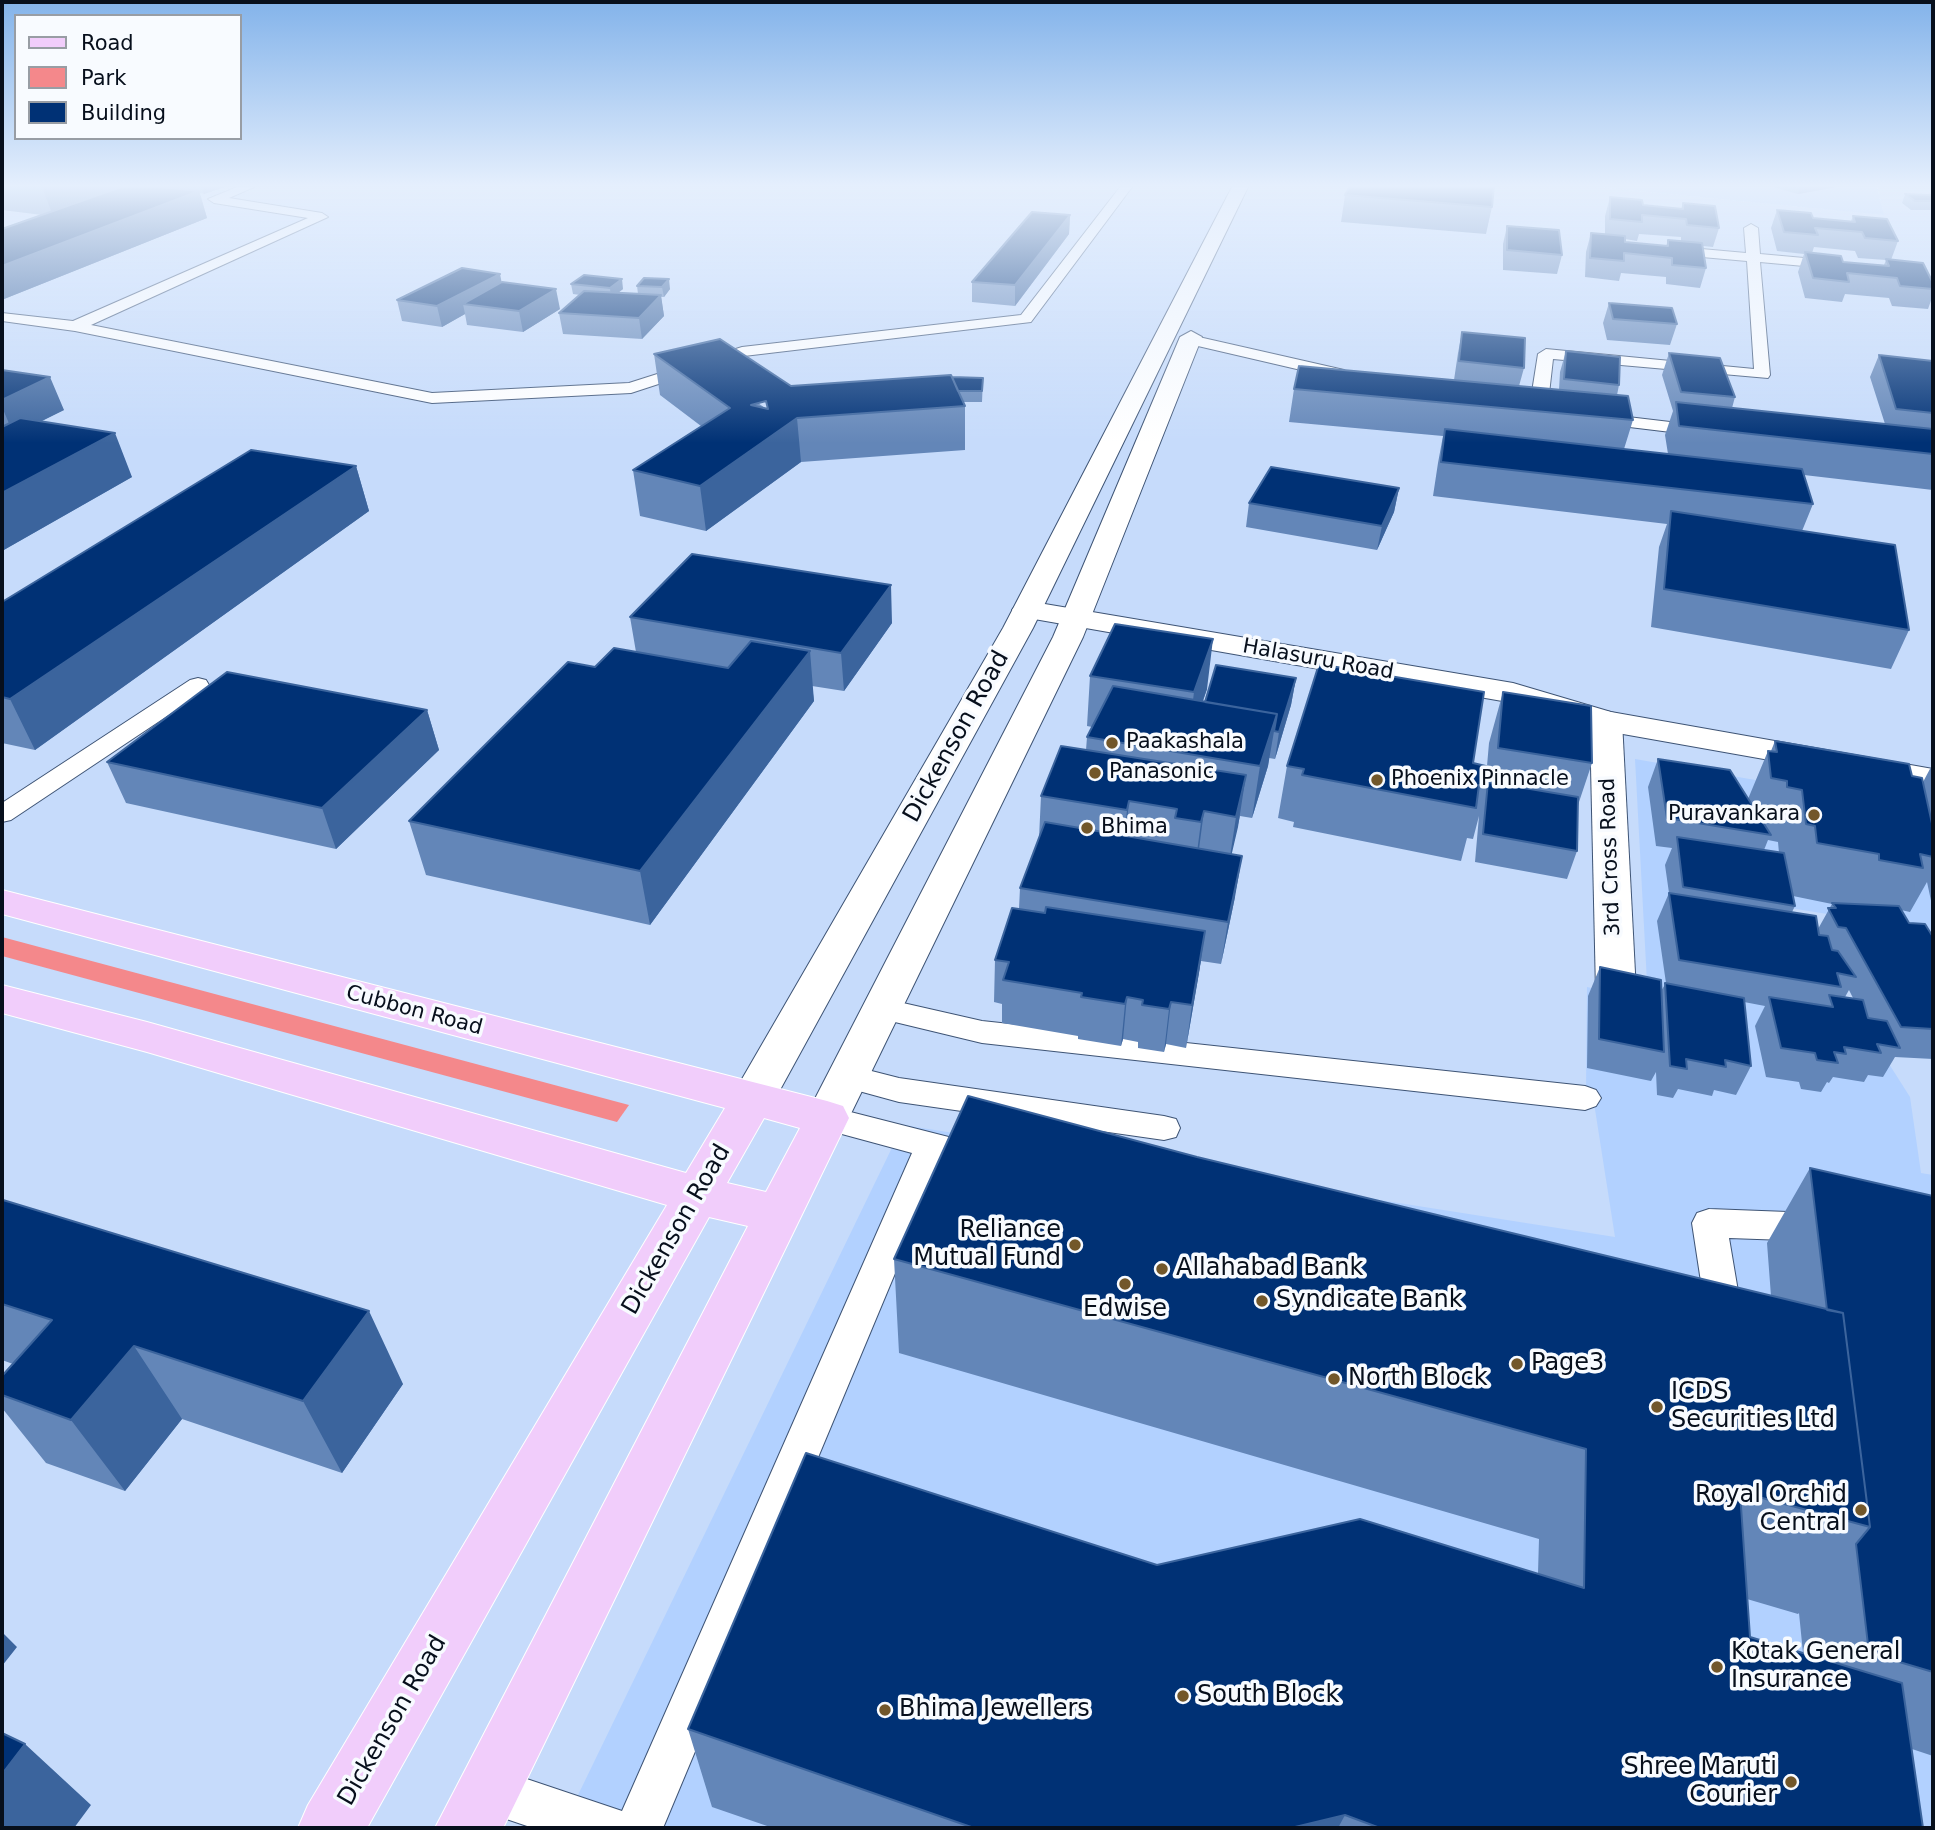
<!DOCTYPE html>
<style>
body{margin:0}
#map{position:relative;width:1935px;height:1830px;overflow:hidden;background:#c6dbfb;font-family:"DejaVu Sans",sans-serif}
canvas{display:block}
.frame{position:absolute;inset:0;border:4px solid #070f1c;pointer-events:none}
.legend{position:absolute;left:14px;top:14px;width:228px;height:126px;box-sizing:border-box;background:#f8fbff;border:2px solid #989da4;margin:0;padding:9px 12px;list-style:none;font-size:21px;color:#070f1c}
.legend li{display:flex;align-items:center;gap:14px;height:35px}
.legend b{width:35px;border:2px solid #989da4}
</style>
<div id="map">
<canvas width="1935" height="1830"></canvas>
<div class="frame"></div>
<ul class="legend">
<li><b style="height:9px;background:#f1cdfb"></b>Road</li>
<li><b style="height:19px;background:#f4888b"></b>Park</li>
<li><b style="height:19px;background:#003175"></b>Building</li>
</ul>
</div>
<script>
const c = document.querySelector('canvas').getContext('2d');
c.lineJoin = 'round';
function fill(path, color) { c.fillStyle = color; c.fill(path, 'evenodd'); }
const shape = rows => new Path2D(rows.map(r => 'M' + r).join(''));
function stroke(path, color, width, dash) { c.strokeStyle = color; c.lineWidth = width; c.lineCap = dash ? 'butt' : 'round'; c.setLineDash(dash || []); c.stroke(path); }
function label(font, color, halo, rows, align = 'center') {
  c.font = font + ' "DejaVu Sans",sans-serif'; c.lineWidth = 7; c.setLineDash([]); c.textBaseline = 'middle'; c.strokeStyle = halo; c.fillStyle = color; for (const [text, x, y, turn = 0] of rows) {
    c.save(); c.translate(x, y); c.rotate((+turn || 0) * Math.PI / 180); c.textAlign = isNaN(turn) ? turn : align; if (halo) c.strokeText(text, 0, 0); c.fillText(text, 0, 0); c.restore();
  }
}
fill(shape([
 [1598,187,1877,187,1884,215],
 [1635,759,1933,811,1933,931,1790,908,1910,1097,1921,1173,1933,1175,1933,1828,562,1828,903,1125,1615,1237,1594,1103,1586,1090,1587,987,1648,1001]
]), '#b2d1ff');
fill(shape([
 [2,937,629,1105,617,1122,2,956]
]), '#f4888b');
const service = shape([
 [237,187,254,187,229,198,322,213,328,217,91,325,432,393,629,383,742,347,1021,315,1120,187,1132,187,1031,322,744,356,631,393,432,403,75,331,2,321,2,313,73,321,308,218,214,203,208,199,237,187],
 [1751,224,1758,228,1760,254,1837,261,1844,265,1837,269,1760,262,1770,375,1768,378,1553,359,1547,411,1538,416,1532,415,1529,411,1538,354,1546,349,1754,369,1747,261,1668,254,1661,250,1668,246,1746,253,1744,228,1751,224],
 [1190,335,1344,370,1352,375,1344,380,1185,343,1182,340,1190,335],
 [1594,413,1704,426,1713,431,1704,436,1588,422,1585,418,1588,414,1594,413],
 [198,678,206,680,209,685,206,690,11,820,2,822,2,803,190,680,198,678],
 [881,998,982,1021,1585,1086,1596,1090,1601,1098,1596,1106,1585,1110,982,1043,870,1016,866,1009,870,1002,881,998],
 [848,1065,899,1078,1164,1116,1176,1119,1180,1128,1176,1137,1164,1140,899,1102,837,1085,832,1077,837,1069,848,1065],
 [827,1106,980,1145,992,1149,997,1158,992,1167,980,1171,942,1161,663,1828,533,1828,471,1807,464,1790,471,1773,488,1766,622,1811,912,1153,816,1127,811,1118,816,1109,827,1106],
 [1709,1209,1814,1213,1826,1217,1831,1227,1826,1237,1814,1241,1729,1238,1743,1321,1738,1332,1725,1337,1712,1332,1707,1321,1692,1223,1697,1213,1709,1209]
]);
const minor = shape([
 [1606,711,1618,714,1622,721,1636,992,1630,1002,1616,1006,1602,1002,1596,992,1590,721,1594,714,1606,711]
]);
const tertiary = shape([
 [1027,601,1513,683,1611,712,1933,769,1933,789,1606,731,1508,702,1017,616,1012,610,1017,604,1027,601]
]);
const secondary = shape([
 [1232,187,1248,187,1033,628,769,1110,753,1114,737,1110,731,1098,1003,628,1232,187],
 [1191,331,1202,337,1083,637,843,1130,827,1135,811,1130,805,1118,1053,637,1180,337,1191,331]
]);
const primary = shape([
 [2,890,827,1101,843,1106,849,1118,503,1828,435,1828,748,1226,709,1217,367,1828,298,1828,308,1805,667,1205,147,1052,2,1013,2,985,147,1022,686,1173,725,1108,2,914,2,890],
 [764,1118,800,1128,766,1192,727,1183,764,1118]
]);
stroke(service, '#3e5475', 2);
stroke(minor, '#3e5475', 2);
stroke(tertiary, '#3e5475', 2);
stroke(secondary, '#3e5475', 2);
stroke(primary, '#fff', 2);
fill(service, '#fff');
fill(minor, '#fff');
fill(tertiary, '#fff');
fill(secondary, '#fff');
fill(primary, '#f1cdfb');
fill(shape([
 [2,187,225,187,204,194,200,193,207,218,4,299,2,299,2,229,42,215,2,210],
 [1773,187,1836,187,1798,194],
 [1905,194,1933,195,1933,210,1911,210,1902,203],
 [1345,195,1492,207,1486,234,1341,222],
 [1610,197,1643,205,1681,209,1683,203,1719,228,1713,247,1703,246,1706,268,1700,288,1666,284,1666,277,1621,273,1619,281,1585,277,1586,252,1591,233,1605,235,1605,216],
 [1639,234,1681,237,1681,241,1668,240,1666,246,1625,242,1625,239,1637,241],
 [1777,210,1813,218,1851,221,1853,216,1898,241,1891,260,1933,283,1933,295,1928,309,1892,306,1889,298,1845,294,1842,302,1805,298,1798,272,1804,254,1777,251,1771,228],
 [1814,247,1855,251,1858,258,1886,260,1884,265,1843,262,1812,253],
 [1070,215,1069,234,1015,306,972,302,972,282],
 [1507,226,1562,255,1557,274,1503,270,1503,244],
 [644,278,670,289,664,297,661,297,664,316,642,339,563,334,559,313,580,295,573,294,571,284,623,289,618,293,638,294,637,286],
 [501,282,560,309,523,332,467,325,465,314,442,327,402,321,397,300],
 [1609,303,1677,324,1670,345,1607,340,1603,323],
 [1462,332,1524,368,1519,386,1559,390,1560,372,1566,351,1619,385,1617,395,1633,420,1624,449,1668,454,1665,435,1673,411,1662,375,1669,353,1735,397,1732,408,1885,424,1870,377,1879,355,1933,361,1933,490,1804,475,1813,504,1802,531,1909,630,1891,669,1651,627,1659,547,1667,524,1433,496,1438,463,1443,436,1289,422,1294,389,1454,380,1458,353],
 [654,354,791,386,952,377,983,378,982,402,963,402,965,406,965,450,801,462,706,531,640,516,633,470,701,426,660,395],
 [766,401,768,409,765,408,758,403],
 [2,370,64,410,41,421,132,477,2,551],
 [356,466,369,511,35,750,2,743,2,602],
 [1399,488,1394,512,1377,550,1246,527,1249,503],
 [630,617,892,623,844,691,812,686,814,701,650,925,426,875,409,821,595,667,636,652],
 [1090,676,1207,689,1203,701,1205,702,1296,678,1291,705,1275,759,1269,758,1268,766,1252,818,1240,816,1231,854,1235,897,1221,964,1201,961,1186,1048,1166,1044,1164,1052,1138,1048,1138,1042,1123,1039,1121,1046,1078,1039,1078,1036,1002,1023,1002,1004,994,1002,995,960,1019,909,1020,888,1039,838,1041,796,1086,750,1087,737,1092,727,1087,726],
 [1503,692,1592,763,1578,805,1577,851,1567,879,1475,862,1479,816,1473,839,1467,838,1461,861,1293,827,1294,822,1278,818,1287,766,1473,763,1487,766,1489,743],
 [427,710,439,750,336,849,126,803,107,762],
 [1775,741,1912,776,1923,782,1931,767,1933,767,1933,910,1927,882,1910,912,1901,910,1909,923,1933,937,1933,1059,1895,1057,1883,1077,1868,1075,1864,1082,1833,1077,1829,1083,1827,1082,1821,1092,1801,1089,1799,1082,1766,1077,1755,1026,1765,1006,1744,1002,1751,1066,1736,1095,1714,1090,1712,1096,1678,1089,1673,1098,1657,1095,1656,1072,1651,1081,1587,1068,1588,996,1600,967,1661,991,1666,983,1657,921,1669,893,1665,865,1672,848,1656,846,1648,787,1658,759,1748,799,1768,751,1771,751],
 [1768,840,1778,842,1779,853,1764,850],
 [1793,896,1832,904,1818,929,1792,912,1795,906],
 [1849,990,1853,998,1845,997],
 [1197,1157,1771,1296,1767,1243,1810,1168,1933,1196,1933,1756,1912,1749,1923,1828,773,1828,712,1807,688,1729,1157,1565,1538,1573,1539,1539,899,1353,894,1259],
 [1747,1599,1798,1614,1799,1613,1803,1653,1750,1637],
 [2,1201,403,1384,342,1473,182,1419,125,1491,46,1463,2,1408,2,1376,13,1364,2,1360]
]), '#6386b8');
fill(shape([
 [42,187,131,187,53,216],
 [202,187,225,187,204,194],
 [1800,187,1836,187,1798,194],
 [199,191,207,218,4,299,2,294,2,266],
 [1070,215,1069,234,1015,306,1015,285],
 [500,274,504,294,463,304,465,314,442,327,437,306],
 [622,279,623,289,611,298,610,288],
 [669,279,670,289,664,297,662,287],
 [556,289,560,309,523,332,519,311],
 [661,295,664,316,642,339,639,318],
 [50,377,64,410,14,435,2,407,2,400],
 [797,418,801,462,706,531,700,486],
 [115,433,132,477,2,551,2,493],
 [356,466,369,511,35,750,10,699],
 [1399,488,1394,512,1377,550,1382,526],
 [891,585,892,623,844,691,841,653],
 [1213,639,1207,689,1188,743,1194,692],
 [810,651,814,701,650,925,640,871],
 [1296,678,1291,705,1275,759,1279,732],
 [427,710,439,750,336,849,322,808],
 [1277,714,1268,766,1252,818,1260,766],
 [1246,775,1238,827,1228,870,1236,817],
 [1129,801,1124,854,1122,863,1127,810],
 [1204,811,1197,864,1194,875,1201,822],
 [1242,856,1235,897,1221,964,1228,922],
 [1205,931,1199,973,1186,1048,1192,1005],
 [1127,997,1123,1039,1121,1046,1125,1004],
 [1171,1002,1166,1044,1164,1052,1169,1009],
 [369,1311,403,1384,342,1473,303,1401],
 [134,1346,182,1419,125,1491,71,1420],
 [2,1632,17,1647,2,1666],
 [25,1744,91,1805,74,1828,2,1828,2,1774],
 [1345,1815,1338,1828,1291,1828]
]), '#3b649d');
const building = shape([
 [121,187,162,187,199,191,2,266,2,229,121,187],
 [1349,187,1494,187,1492,207,1345,195,1349,187],
 [1905,194,1933,195,1933,201,1915,201,1905,194],
 [1610,197,1642,200,1643,205,1683,209,1683,203,1715,206,1719,228,1687,225,1686,219,1642,215,1642,222,1610,219,1610,197],
 [1777,210,1811,213,1813,218,1855,222,1853,216,1887,219,1898,241,1865,238,1862,232,1815,228,1818,235,1784,232,1777,210],
 [1032,212,1070,215,1015,285,972,282,1032,212],
 [1507,226,1559,230,1562,255,1507,250,1507,226],
 [1591,233,1625,236,1625,242,1668,246,1668,240,1702,243,1706,268,1672,265,1672,258,1624,253,1624,261,1590,258,1591,233],
 [1805,252,1841,256,1843,262,1889,266,1886,259,1923,263,1933,283,1933,289,1900,286,1897,278,1847,273,1849,282,1813,278,1805,252],
 [462,268,500,274,437,306,397,300,462,268],
 [584,275,622,279,610,288,571,284,584,275],
 [644,278,669,279,662,287,637,286,644,278],
 [502,282,556,289,519,311,463,304,502,282],
 [584,291,661,295,639,318,559,313,584,291],
 [1609,303,1672,308,1677,324,1613,319,1609,303],
 [1462,332,1525,338,1524,368,1459,361,1462,332],
 [720,339,791,386,951,375,965,406,797,418,700,486,633,470,730,408,654,354,720,339],
 [766,401,768,409,751,405,766,401],
 [1566,351,1620,357,1619,385,1564,379,1566,351],
 [1669,353,1720,358,1735,397,1681,392,1669,353],
 [1879,355,1933,361,1933,413,1896,409,1879,355],
 [1299,366,1628,396,1633,420,1294,389,1299,366],
 [2,370,50,377,2,400,2,370],
 [952,377,983,378,982,391,958,391,952,377],
 [1676,402,1933,429,1933,454,1679,426,1676,402],
 [20,418,115,433,2,493,2,427,20,418],
 [1445,429,1802,469,1813,504,1441,462,1445,429],
 [251,450,356,466,10,699,2,697,2,602,251,450],
 [1271,467,1399,488,1382,526,1249,503,1271,467],
 [1671,511,1895,545,1909,630,1664,589,1671,511],
 [692,554,891,585,841,653,630,617,692,554],
 [1115,624,1213,639,1194,692,1090,676,1115,624],
 [751,641,810,651,640,871,409,821,568,662,595,667,614,648,728,668,751,641],
 [1319,664,1484,692,1473,763,1490,767,1488,787,1479,785,1476,808,1302,775,1304,769,1287,766,1319,664],
 [1216,665,1296,678,1279,732,1274,731,1277,714,1205,702,1216,665],
 [227,672,427,710,322,808,107,762,227,672],
 [1113,686,1277,714,1260,766,1087,737,1113,686],
 [1503,692,1591,706,1592,763,1498,748,1503,692],
 [1775,741,1909,764,1912,776,1922,778,1933,828,1933,857,1920,854,1923,868,1879,860,1879,854,1817,843,1815,826,1806,824,1802,790,1787,787,1787,781,1771,778,1768,751,1777,752,1775,741],
 [1061,746,1246,775,1236,817,1204,811,1201,822,1175,818,1177,809,1129,801,1127,810,1041,796,1061,746],
 [1658,759,1730,770,1771,835,1667,818,1658,759],
 [1488,782,1578,797,1577,851,1483,834,1488,782],
 [1045,822,1242,856,1228,922,1020,888,1045,822],
 [1677,837,1784,853,1795,906,1683,887,1677,837],
 [1669,893,1816,916,1819,935,1828,936,1832,950,1838,951,1856,977,1837,973,1841,987,1679,960,1669,893],
 [1832,903,1899,906,1909,923,1925,924,1933,937,1933,1029,1901,1027,1846,928,1838,927,1828,908,1836,908,1832,903],
 [1046,907,1205,931,1192,1005,1171,1002,1169,1009,1142,1005,1143,1000,1127,997,1125,1004,1081,997,1082,993,1003,980,1009,962,995,960,1012,908,1045,913,1046,907],
 [1600,967,1661,980,1664,1052,1599,1039,1600,967],
 [1665,983,1744,998,1751,1066,1725,1060,1726,1067,1686,1059,1687,1069,1670,1066,1665,983],
 [1829,995,1863,1000,1868,1018,1887,1021,1900,1048,1877,1044,1881,1053,1844,1047,1846,1054,1834,1052,1838,1063,1817,1060,1815,1053,1781,1048,1769,997,1833,1007,1829,995],
 [968,1096,1197,1157,1843,1313,1870,1527,1740,1492,1750,1637,1902,1683,1923,1828,1380,1828,1345,1815,1291,1828,974,1828,688,1729,806,1453,1157,1565,1360,1519,1584,1588,1586,1449,894,1259,968,1096],
 [1810,1168,1933,1196,1933,1672,1869,1653,1856,1544,1870,1527,1843,1313,1827,1310,1810,1168],
 [3,1200,369,1311,303,1401,134,1346,71,1420,2,1395,2,1376,52,1320,2,1304,2,1201,3,1200],
 [2,1733,25,1744,2,1774,2,1733]
]);
fill(building, '#003175');
stroke(building, '#3b649d', 2);
const sky = c.createLinearGradient(0, 0, 0, 443);
sky.addColorStop(0, '#83b3ea');
sky.addColorStop(0.42, '#e5effd');
sky.addColorStop(1, '#e5effd00');
c.fillStyle = sky;
c.fillRect(0, 0, 1935, 443);
for (const [x, y, r, color] of [
 [1112,743,7,"#72572a"],
 [1095,773,7,"#72572a"],
 [1377,780,7,"#72572a"],
 [1814,815,7,"#72572a"],
 [1087,828,7,"#72572a"],
 [1075,1245,7,"#72572a"],
 [1162,1269,7,"#72572a"],
 [1125,1284,7,"#72572a"],
 [1262,1301,7,"#72572a"],
 [1517,1364,7,"#72572a"],
 [1334,1379,7,"#72572a"],
 [1657,1407,7,"#72572a"],
 [1861,1510,7,"#72572a"],
 [1717,1667,7,"#72572a"],
 [1183,1696,7,"#72572a"],
 [885,1710,7,"#72572a"],
 [1791,1782,7,"#72572a"]
]) { const dot = new Path2D(); dot.arc(x, y, r, 0, 2 * Math.PI); c.fillStyle = color; c.fill(dot); stroke(dot, '#f8fbff', 2.5); }
label('21px', '#070f1c', '#f8fbff', [
 ["Halasuru Road",1318,660,10],
 ["3rd Cross Road",1611,857,-92],
 ["Cubbon Road",414,1011,15]
]);
label('21px', '#070f1c', '#f8fbff', [
 ["Paakashala",1126,743],
 ["Panasonic",1109,773],
 ["Phoenix Pinnacle",1391,780],
 ["Puravankara",1800,815,"right"],
 ["Bhima",1101,828]
], 'left');
label('24px', '#070f1c', '#f8fbff', [
 ["Dickenson Road",957,737,-61],
 ["Dickenson Road",677,1230,-60],
 ["Dickenson Road",393,1721,-60]
]);
label('24px', '#070f1c', '#f8fbff', [
 ["Reliance",1061,1231,"right"],
 ["Mutual Fund",1061,1259,"right"],
 ["Allahabad Bank",1176,1269],
 ["Syndicate Bank",1276,1301],
 ["Edwise",1125,1310,"center"],
 ["Page3",1531,1364],
 ["North Block",1348,1379],
 ["ICDS",1671,1393],
 ["Securities Ltd",1671,1421],
 ["Royal Orchid",1847,1496,"right"],
 ["Central",1847,1524,"right"],
 ["Kotak General",1731,1653],
 ["Insurance",1731,1681],
 ["South Block",1197,1696],
 ["Bhima Jewellers",899,1710],
 ["Shree Maruti",1777,1768,"right"],
 ["Courier",1777,1796,"right"]
], 'left');
</script>
